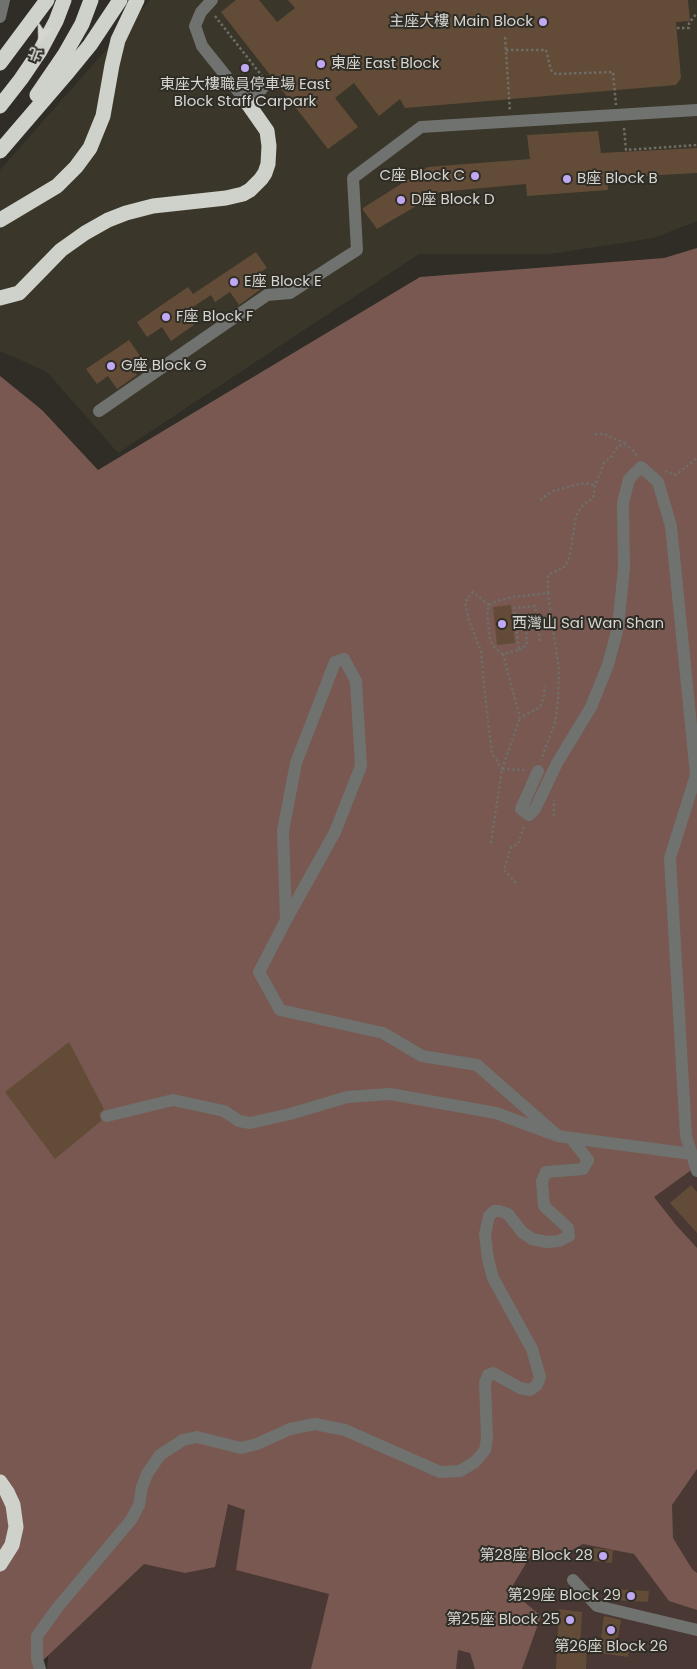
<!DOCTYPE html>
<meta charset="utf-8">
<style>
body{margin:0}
#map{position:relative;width:697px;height:1669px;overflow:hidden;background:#2f2d26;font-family:Poppins,"Noto Sans TC",sans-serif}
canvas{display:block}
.north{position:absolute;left:15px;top:15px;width:50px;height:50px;-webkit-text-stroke:4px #2f2d26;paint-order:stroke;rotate:201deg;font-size:14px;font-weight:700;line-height:20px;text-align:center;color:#d6d5d0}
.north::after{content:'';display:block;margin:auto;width:18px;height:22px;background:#d6d5d0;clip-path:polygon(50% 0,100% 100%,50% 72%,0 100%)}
</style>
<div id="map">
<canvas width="697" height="1669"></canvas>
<div class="north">北</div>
</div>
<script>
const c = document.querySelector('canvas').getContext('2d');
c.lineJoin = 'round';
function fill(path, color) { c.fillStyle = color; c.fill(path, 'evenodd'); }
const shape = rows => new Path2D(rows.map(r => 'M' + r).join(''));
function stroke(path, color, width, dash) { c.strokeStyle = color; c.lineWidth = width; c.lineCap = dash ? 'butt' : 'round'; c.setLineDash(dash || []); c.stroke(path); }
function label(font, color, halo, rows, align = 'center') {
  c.font = font + ' Poppins,"Noto Sans TC",sans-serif'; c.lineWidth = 4; c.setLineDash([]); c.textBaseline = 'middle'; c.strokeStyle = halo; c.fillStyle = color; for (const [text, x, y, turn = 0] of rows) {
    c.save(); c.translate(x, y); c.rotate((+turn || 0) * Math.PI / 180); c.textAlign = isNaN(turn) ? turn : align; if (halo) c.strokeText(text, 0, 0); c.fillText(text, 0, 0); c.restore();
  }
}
fill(shape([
 [150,0,697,0,697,221,654,238,550,254,419,254,118,453,47,372,0,351,0,170]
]), '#3a3629');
fill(shape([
 [569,975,697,1171,697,1669,47,1669,52,1621]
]), '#4a3834');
fill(shape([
 [697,248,697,1166,654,1197,676,1225,697,1248,697,1469,672,1505,673,1538,692,1569,697,1573,697,1610,669,1601,634,1554,583,1544,556,1559,534,1550,510,1590,541,1616,522,1669,475,1669,470,1653,458,1650,456,1669,311,1669,329,1594,236,1570,245,1510,228,1504,215,1567,185,1573,144,1564,34,1669,0,1669,0,376,42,410,98,470,420,277,664,258]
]), '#785850');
fill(shape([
 [236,0,259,0,277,22,295,8,288,0,688,0,690,21,676,22,681,78,676,85,405,108,400,99,379,116,354,83,335,98,358,127,328,149,221,12],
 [598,131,601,153,697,148,697,173,607,178,608,190,527,196,526,184,440,192,377,229,363,210,363,208,428,167,530,159,527,135],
 [256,252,267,268,253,277,261,289,239,305,230,292,215,302,211,295,185,312,194,325,171,341,162,327,147,337,137,322,188,287,193,294],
 [129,340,140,356,129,363,137,375,117,389,108,376,97,384,86,369],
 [511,605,515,643,497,645,493,607],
 [69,1042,104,1109,99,1114,101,1121,55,1159,5,1092],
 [691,1185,697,1192,697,1233,670,1203],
 [594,1548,613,1550,612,1563,593,1561],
 [614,1589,649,1591,648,1602,613,1600],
 [559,1609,582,1612,580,1646,587,1646,586,1669,556,1669],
 [604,1616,621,1620,617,1643,630,1645,628,1657,599,1653]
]), '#634c37');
stroke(shape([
 [215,16,262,76],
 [677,28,689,28,689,23,697,13],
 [505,37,510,111],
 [506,50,546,50,551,70,556,74,613,72,616,105],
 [624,128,626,150,697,145],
 [595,434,604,434,625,443],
 [665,471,676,475,697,458],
 [540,500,553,491,568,487,585,483,594,485],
 [548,593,548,575,566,566,570,555,576,516,583,505,593,498,595,486,604,463,612,456,618,446,625,444,635,452,637,457],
 [489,605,473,592,465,602,469,621,481,651,486,705,492,753,502,769],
 [540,641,535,606,514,608,519,650,503,654,520,718,540,707,544,697,545,686],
 [519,650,527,645,526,627,538,626],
 [503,654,495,648,490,640,487,614,489,605,497,601,513,597,548,593,559,670,558,700,555,723,541,760],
 [502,769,520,718],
 [554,816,554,800],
 [491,843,502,769,526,770],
 [516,883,504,870,511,847,518,844,524,826]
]), '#6f6d67', 2.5, [2.5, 2.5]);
stroke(shape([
 [212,0,201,12,195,26,202,46,246,101,262,89],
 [0,17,4,0],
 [99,411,267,295,290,293,357,250,353,178,421,127,697,110],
 [538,771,521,809,529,815,535,809,557,763,591,707,608,665,618,627,624,568,623,503,629,479,641,467,658,482,671,526,696,775,670,858,686,1136,697,1171],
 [286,920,335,832,361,766,356,681,344,659,335,662,296,763,283,831,286,920,259,972,280,1010,383,1033,422,1056,477,1065,558,1136],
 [107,1116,173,1100,224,1111,239,1121,250,1123,290,1114,347,1097,390,1094,496,1113,558,1136,571,1138,692,1154],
 [573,1580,597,1606,697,1630],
 [40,1669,37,1659,37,1636,58,1607,131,1520,139,1505,142,1487,147,1474,160,1455,183,1440,197,1437,241,1448,257,1444,290,1429,315,1424,345,1430,440,1472,460,1471,475,1462,485,1450,487,1438,485,1383,488,1375,493,1373,520,1388,530,1390,537,1385,540,1377,532,1349,493,1278,488,1259,485,1234,489,1216,494,1211,500,1211,508,1214,522,1232,532,1239,547,1242,559,1241,569,1236,568,1228,544,1206,542,1181,546,1172,583,1169,588,1160,571,1138]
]), '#70726f', 12);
stroke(shape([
 [0,63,47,0],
 [37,95,65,54,82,24,91,0],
 [0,106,21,79,40,51,56,21,64,0],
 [0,151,67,73,90,45,120,0],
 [0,220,57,186,76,167,90,148,103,116,112,65,118,40,137,0],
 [0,298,19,293,61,250,85,233,108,220,126,213,153,206,226,198,243,194,250,190,261,179,265,173,268,164,269,146,267,131,246,101],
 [0,1482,7,1492,13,1505,16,1527,12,1545,0,1564]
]), '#ced2ca', 15);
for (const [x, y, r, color] of [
 [543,22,5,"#c1a8f3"],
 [321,64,5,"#c1a8f3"],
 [245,68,5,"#c1a8f3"],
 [475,176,5,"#c1a8f3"],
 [567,179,5,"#c1a8f3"],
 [401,200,5,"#c1a8f3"],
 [234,282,5,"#c1a8f3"],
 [166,317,5,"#c1a8f3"],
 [111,366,5,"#c1a8f3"],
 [502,624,5,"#c1a8f3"],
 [603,1556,5,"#c1a8f3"],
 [631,1596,5,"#c1a8f3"],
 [570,1620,5,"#c1a8f3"],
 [611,1630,5,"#c1a8f3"]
]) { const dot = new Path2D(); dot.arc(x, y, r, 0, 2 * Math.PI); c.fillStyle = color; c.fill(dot); stroke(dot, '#2f2d26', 2); }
label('15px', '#d6d5d0', '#2f2d26', [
 ["主座大樓 Main Block",533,22,"right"],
 ["東座 East Block",331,64],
 ["東座大樓職員停車場 East",245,85,"center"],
 ["Block Staff Carpark",245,102,"center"],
 ["C座 Block C",465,176,"right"],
 ["B座 Block B",577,179],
 ["D座 Block D",411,200],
 ["E座 Block E",244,282],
 ["F座 Block F",176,317],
 ["G座 Block G",121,366],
 ["西灣山 Sai Wan Shan",512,624],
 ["第28座 Block 28",593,1556,"right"],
 ["第29座 Block 29",621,1596,"right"],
 ["第25座 Block 25",560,1620,"right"],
 ["第26座 Block 26",611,1647,"center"]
], 'left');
</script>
